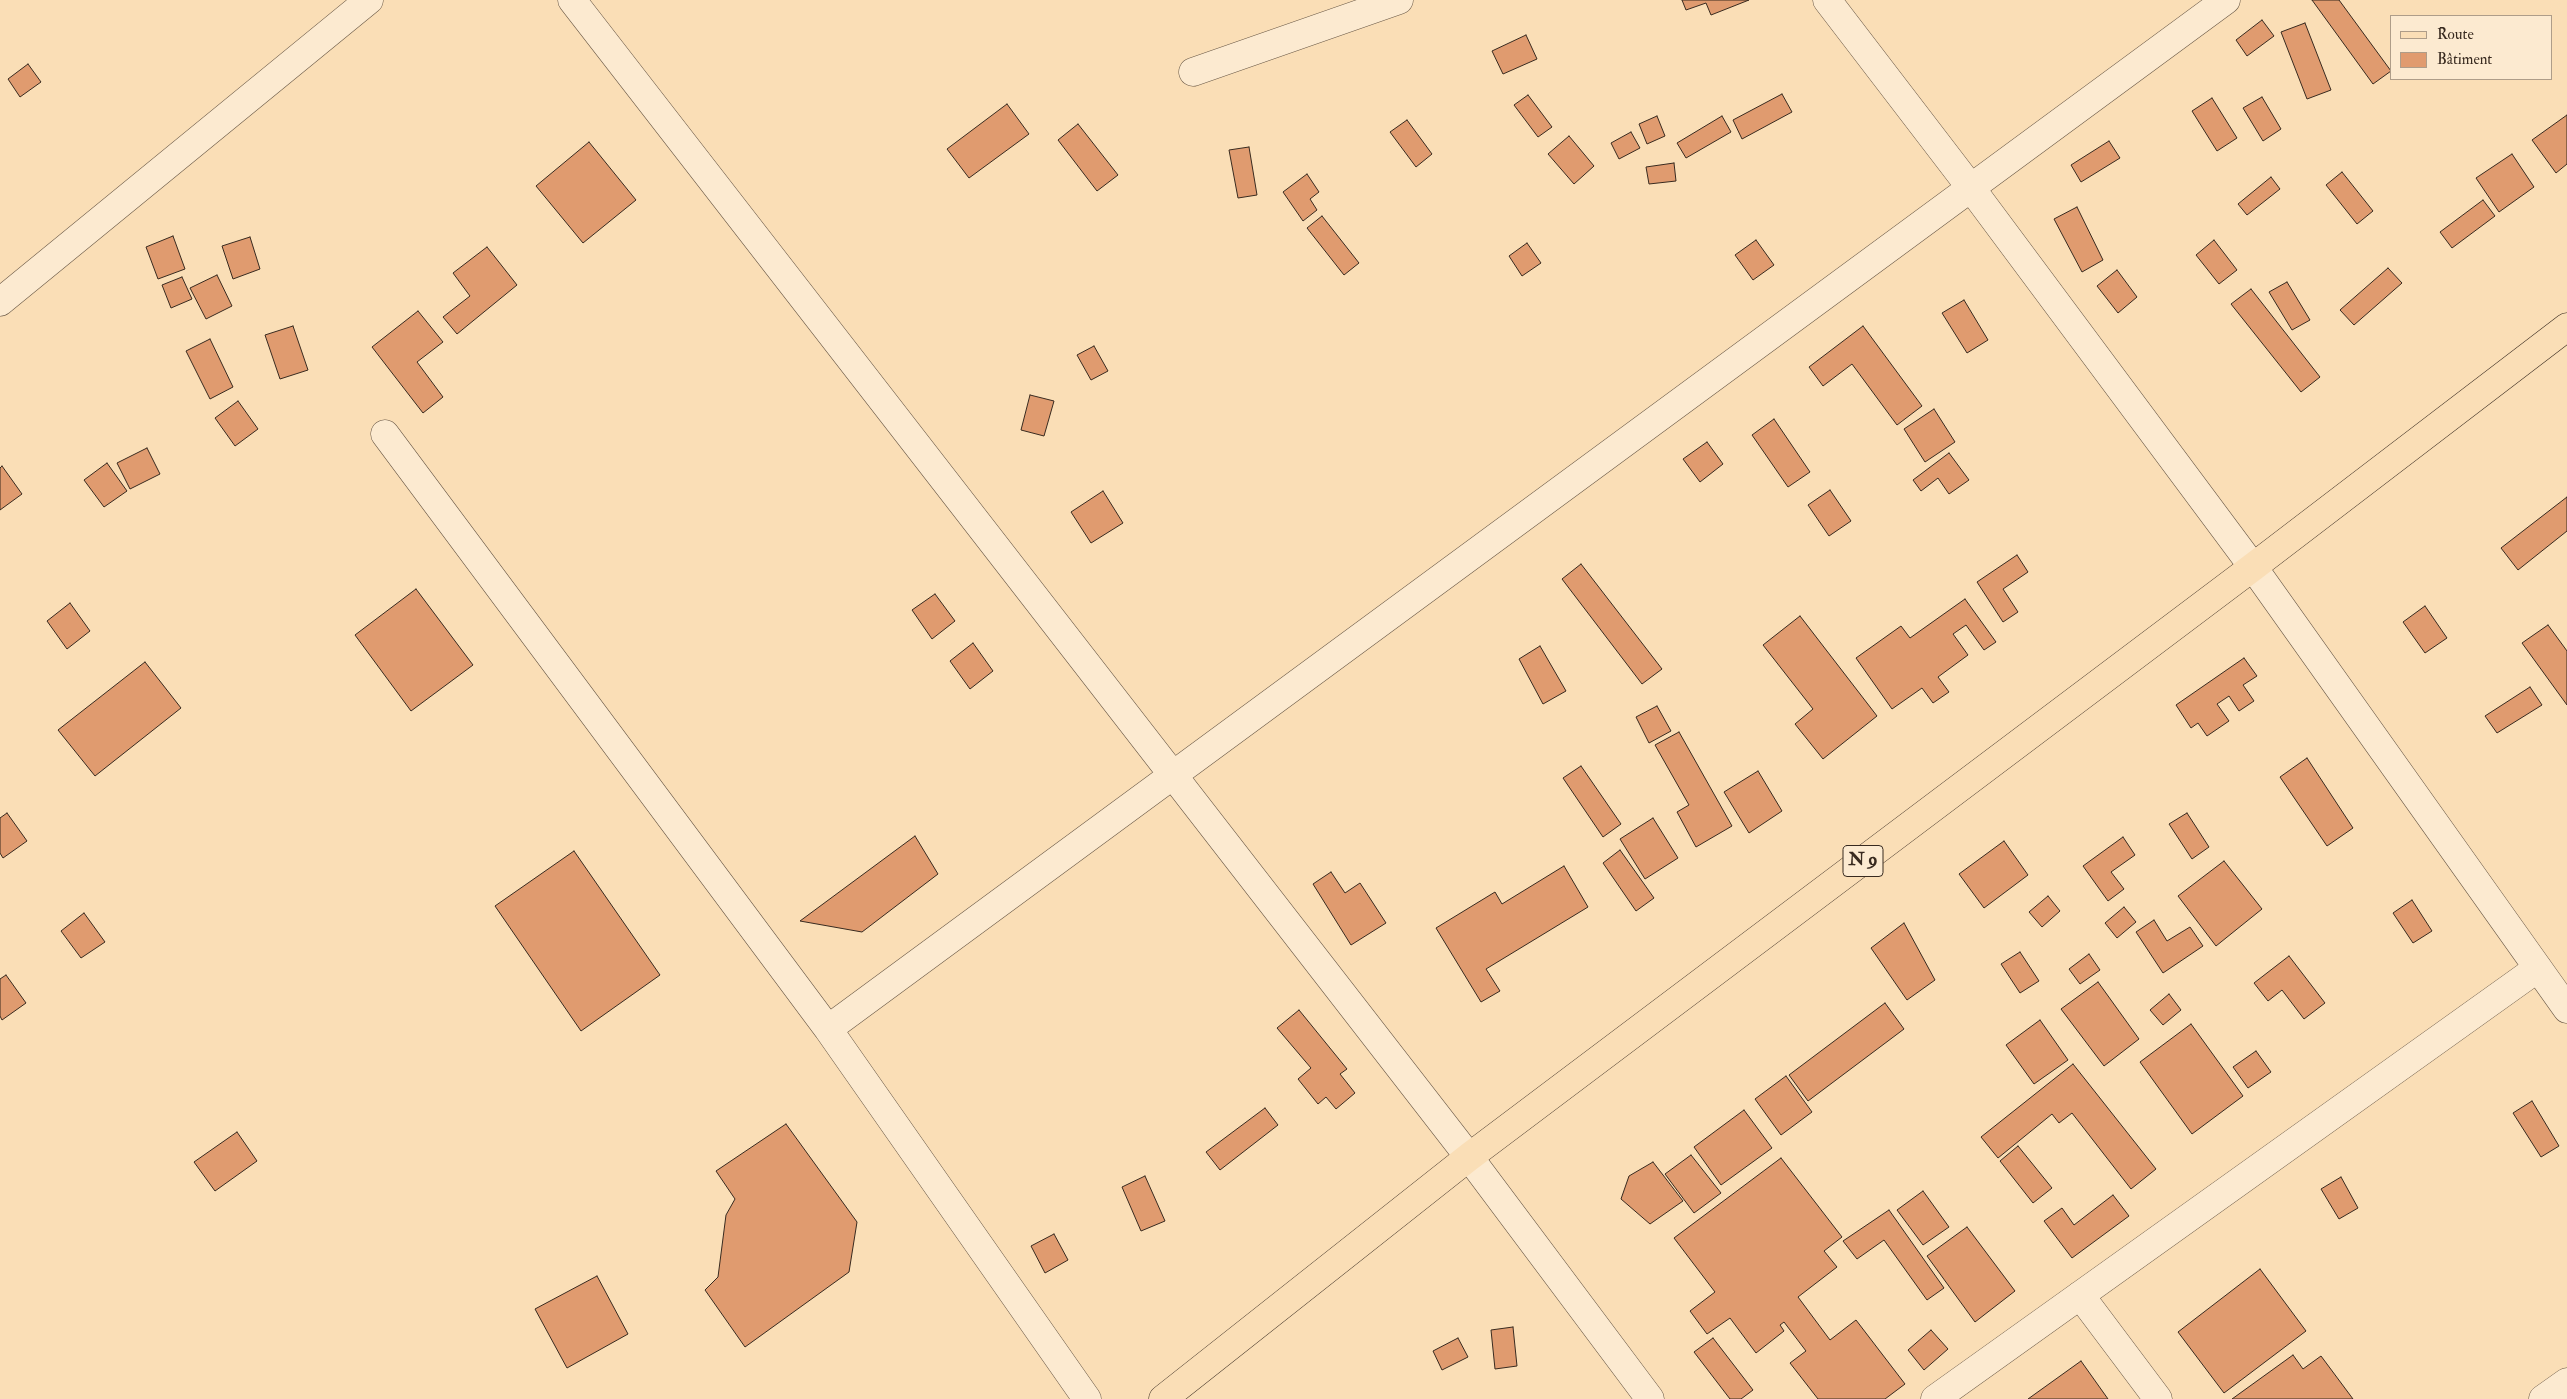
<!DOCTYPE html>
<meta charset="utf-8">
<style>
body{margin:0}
#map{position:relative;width:2567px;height:1399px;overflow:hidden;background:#fadeb6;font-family:"IM FELL Double Pica",serif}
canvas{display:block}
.legend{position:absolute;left:2390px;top:15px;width:162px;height:65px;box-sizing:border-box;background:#fcead0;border:1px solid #ae9d89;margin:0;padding:6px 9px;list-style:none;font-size:15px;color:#382a1f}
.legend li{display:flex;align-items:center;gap:10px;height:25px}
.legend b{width:25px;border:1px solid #ae9d89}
</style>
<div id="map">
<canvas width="2567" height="1399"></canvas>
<ul class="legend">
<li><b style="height:6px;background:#fadeb6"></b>Route</li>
<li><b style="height:14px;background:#e09b6f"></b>Bâtiment</li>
</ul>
</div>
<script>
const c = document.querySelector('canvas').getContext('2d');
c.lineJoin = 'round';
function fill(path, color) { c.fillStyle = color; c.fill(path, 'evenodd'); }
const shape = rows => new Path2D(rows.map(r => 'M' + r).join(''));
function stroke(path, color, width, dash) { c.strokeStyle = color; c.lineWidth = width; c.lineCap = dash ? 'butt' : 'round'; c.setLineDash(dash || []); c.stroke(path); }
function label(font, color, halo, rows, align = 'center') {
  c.font = font + ' "IM FELL Double Pica",serif'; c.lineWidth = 4; c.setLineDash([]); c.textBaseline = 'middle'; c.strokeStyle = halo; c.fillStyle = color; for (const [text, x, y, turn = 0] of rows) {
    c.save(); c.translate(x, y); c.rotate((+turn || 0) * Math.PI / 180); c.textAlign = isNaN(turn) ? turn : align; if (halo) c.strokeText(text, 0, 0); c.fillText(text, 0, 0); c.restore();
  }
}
const building = shape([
 [1682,0,1749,0,1711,15,1706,3,1686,10,1682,0],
 [2312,0,2339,0,2391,71,2373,84,2312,0],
 [2262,20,2274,36,2247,56,2236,40,2262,20],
 [2305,23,2331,90,2307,99,2281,32,2305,23],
 [1526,35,1537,59,1503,74,1492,51,1526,35],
 [28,64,41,82,20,97,8,79,28,64],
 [1782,94,1792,112,1742,139,1733,120,1782,94],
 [1528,95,1552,127,1538,137,1514,105,1528,95],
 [2262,97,2281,129,2263,141,2243,108,2262,97],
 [2212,98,2237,138,2217,151,2192,111,2212,98],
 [1007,104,1029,134,969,178,947,149,1007,104],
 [2567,115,2567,164,2556,173,2532,140,2567,115],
 [1657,116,1665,136,1647,144,1639,124,1657,116],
 [1722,116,1731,132,1686,158,1677,143,1722,116],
 [1407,120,1432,154,1416,167,1390,132,1407,120],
 [1078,124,1118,175,1097,191,1058,140,1078,124],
 [1631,132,1640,148,1619,159,1611,143,1631,132],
 [1569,136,1594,166,1574,184,1548,154,1569,136],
 [2109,141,2120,158,2081,182,2071,165,2109,141],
 [589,142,636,200,583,243,536,186,589,142],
 [1249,147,1257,195,1238,198,1229,150,1249,147],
 [2512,154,2534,187,2499,212,2476,178,2512,154],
 [1674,163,1676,181,1649,184,1646,167,1674,163],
 [2342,172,2373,211,2357,224,2326,185,2342,172],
 [1307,174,1319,192,1310,199,1317,210,1303,221,1283,192,1307,174],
 [2271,177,2280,189,2247,215,2238,204,2271,177],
 [2483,200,2495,216,2452,248,2440,232,2483,200],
 [2077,207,2103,260,2082,272,2054,219,2077,207],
 [1322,216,1359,263,1344,275,1307,228,1322,216],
 [173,236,185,269,158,279,146,247,173,236],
 [250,237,260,269,233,279,222,246,250,237],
 [1756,240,1774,265,1753,280,1735,255,1756,240],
 [2214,240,2237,270,2219,284,2196,255,2214,240],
 [1527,243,1541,263,1522,276,1509,256,1527,243],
 [487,247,517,285,457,334,443,317,470,296,453,273,487,247],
 [2388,268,2402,283,2354,325,2340,310,2388,268],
 [2117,270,2137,297,2118,313,2097,286,2117,270],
 [217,275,232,306,206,319,190,288,217,275],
 [182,277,192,299,171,308,162,285,182,277],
 [2287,282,2310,320,2292,330,2269,292,2287,282],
 [2251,289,2320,377,2301,392,2231,304,2251,289],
 [1964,300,1988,340,1967,353,1942,313,1964,300],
 [418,311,443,342,417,362,443,397,423,413,372,347,418,311],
 [293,326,308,370,280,379,265,335,293,326],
 [1863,326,1922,406,1897,425,1852,364,1823,386,1809,367,1863,326],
 [210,339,233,387,210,399,186,351,210,339],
 [1094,346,1108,371,1091,380,1077,355,1094,346],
 [1030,395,1054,401,1044,436,1021,430,1030,395],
 [238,401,258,429,235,446,215,418,238,401],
 [1934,409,1955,442,1925,462,1904,429,1934,409],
 [1774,419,1810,472,1788,487,1752,435,1774,419],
 [1707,442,1723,464,1700,482,1683,459,1707,442],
 [147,448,160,474,130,489,117,463,147,448],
 [1949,453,1969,480,1949,494,1938,478,1921,491,1913,480,1949,453],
 [107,463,127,491,104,507,84,480,107,463],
 [2,466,22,494,0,510,0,468,2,466],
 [1830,490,1851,521,1829,536,1808,505,1830,490],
 [1103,491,1123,523,1091,543,1071,512,1103,491],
 [2567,497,2567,531,2518,570,2501,548,2567,497],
 [2017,555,2028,572,2003,589,2018,612,2003,622,1977,582,2017,555],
 [1581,564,1662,669,1642,684,1562,579,1581,564],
 [416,589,473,665,411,711,355,635,416,589],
 [935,594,955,621,932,639,912,610,935,594],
 [1965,599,1996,642,1984,650,1966,625,1953,634,1968,655,1938,677,1949,692,1933,703,1922,688,1892,709,1856,658,1901,626,1910,638,1965,599],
 [70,603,90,631,67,649,47,621,70,603],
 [2425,606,2447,638,2425,653,2403,622,2425,606],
 [1800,616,1877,716,1823,759,1795,724,1813,709,1763,645,1800,616],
 [2548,625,2567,651,2567,705,2522,643,2548,625],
 [973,643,993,671,970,689,950,661,973,643],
 [1540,646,1566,691,1543,704,1519,659,1540,646],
 [2244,658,2257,676,2243,685,2254,701,2239,711,2229,696,2217,704,2229,721,2207,736,2198,723,2191,728,2176,705,2244,658],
 [145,662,181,708,95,776,58,730,145,662],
 [2530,687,2542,705,2497,733,2485,716,2530,687],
 [1657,706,1671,731,1649,743,1636,717,1657,706],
 [1679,732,1732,826,1696,847,1677,812,1689,805,1655,745,1679,732],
 [2307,758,2353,828,2327,846,2280,777,2307,758],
 [1581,766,1621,824,1603,837,1563,778,1581,766],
 [1758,771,1782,811,1749,833,1724,792,1758,771],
 [7,813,27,841,3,858,0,853,0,818,7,813],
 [2187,813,2209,847,2192,859,2169,824,2187,813],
 [1653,818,1678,858,1645,879,1620,839,1653,818],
 [915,836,938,874,862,932,800,921,915,836],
 [2123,837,2135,855,2111,872,2124,889,2108,901,2083,866,2123,837],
 [2004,841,2028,875,1984,908,1959,874,2004,841],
 [1620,850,1654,898,1636,911,1603,863,1620,850],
 [574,851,660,975,581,1031,495,906,574,851],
 [2224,861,2262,909,2216,946,2178,896,2224,861],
 [1564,866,1588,907,1486,969,1500,991,1481,1002,1436,928,1495,892,1502,904,1564,866],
 [1331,872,1345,893,1360,883,1386,923,1351,945,1313,884,1331,872],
 [2048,896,2060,911,2042,927,2029,912,2048,896],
 [2412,900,2432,931,2413,943,2393,913,2412,900],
 [2124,907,2136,922,2117,938,2105,923,2124,907],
 [84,913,105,942,81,958,61,931,84,913],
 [2154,920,2167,941,2190,927,2203,946,2163,973,2136,932,2154,920],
 [1904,923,1935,980,1907,1000,1871,948,1904,923],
 [2020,952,2039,981,2020,993,2001,964,2020,952],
 [2089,954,2100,970,2080,984,2069,969,2089,954],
 [2289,956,2325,1003,2304,1019,2282,990,2268,1001,2254,983,2289,956],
 [6,975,26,1003,2,1020,0,1016,0,979,6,975],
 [2098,982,2139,1039,2104,1066,2061,1009,2098,982],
 [2169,994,2181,1010,2163,1025,2150,1010,2169,994],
 [1885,1003,1904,1029,1808,1101,1789,1075,1885,1003],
 [1299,1010,1347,1069,1340,1074,1355,1093,1336,1109,1326,1097,1318,1104,1298,1079,1311,1068,1277,1028,1299,1010],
 [2040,1020,2068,1060,2034,1084,2006,1045,2040,1020],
 [2191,1024,2243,1096,2192,1134,2140,1062,2191,1024],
 [2256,1051,2271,1072,2248,1088,2233,1067,2256,1051],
 [2073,1064,2156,1169,2131,1189,2072,1113,2059,1123,2052,1114,1998,1158,1981,1137,2073,1064],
 [1786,1076,1812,1112,1781,1135,1755,1099,1786,1076],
 [2532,1101,2559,1146,2541,1157,2513,1113,2532,1101],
 [1265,1108,1278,1125,1220,1170,1206,1152,1265,1108],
 [1744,1110,1772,1148,1721,1185,1694,1147,1744,1110],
 [786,1124,857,1222,849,1272,745,1347,705,1290,718,1277,726,1215,735,1199,716,1171,786,1124],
 [237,1132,257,1161,215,1191,194,1162,237,1132],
 [2018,1146,2052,1188,2033,1203,2000,1161,2018,1146],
 [1691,1155,1721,1193,1694,1213,1665,1174,1691,1155],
 [1781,1158,1842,1237,1824,1251,1837,1267,1798,1297,1830,1340,1856,1320,1905,1384,1885,1399,1818,1399,1790,1363,1806,1351,1784,1322,1780,1325,1784,1331,1756,1353,1730,1318,1707,1334,1690,1311,1715,1292,1674,1238,1781,1158],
 [1653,1162,1683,1201,1650,1224,1621,1199,1629,1176,1653,1162],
 [1145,1176,1165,1221,1141,1231,1122,1187,1145,1176],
 [2341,1177,2358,1208,2339,1219,2321,1189,2341,1177],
 [1923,1191,1949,1227,1923,1245,1897,1210,1923,1191],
 [2113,1195,2129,1216,2072,1258,2044,1221,2062,1208,2074,1225,2113,1195],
 [1889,1210,1944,1288,1927,1300,1884,1240,1857,1259,1843,1241,1889,1210],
 [1967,1227,2015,1291,1975,1322,1927,1256,1967,1227],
 [1054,1234,1068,1260,1045,1273,1031,1246,1054,1234],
 [2260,1269,2306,1331,2224,1393,2178,1332,2260,1269],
 [597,1276,628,1334,567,1368,535,1309,597,1276],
 [1513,1327,1517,1366,1495,1369,1491,1330,1513,1327],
 [1931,1330,1948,1349,1924,1370,1908,1350,1931,1330],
 [1458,1338,1468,1357,1442,1370,1433,1351,1458,1338],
 [1713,1338,1753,1390,1741,1399,1730,1399,1694,1352,1713,1338],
 [2293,1355,2303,1369,2321,1356,2353,1399,2232,1399,2293,1355],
 [2081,1361,2108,1399,2028,1399,2081,1361]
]);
fill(building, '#e09b6f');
stroke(building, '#382a1f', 1);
const minor = shape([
 [572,0,1469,1157,1650,1399],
 [1827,0,1971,188,2253,567,2567,1009],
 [1193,72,1399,0],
 [0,302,369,0],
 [385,434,828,1029,1087,1399],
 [828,1029,2226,0],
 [2080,1295,2158,1399],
 [1935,1399,2538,968],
 [2543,1399,2567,1382]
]);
const primary = shape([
 [1163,1399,1469,1157,2253,567,2567,327]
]);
stroke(minor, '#685745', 29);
stroke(primary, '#382a1f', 29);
stroke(minor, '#fcead0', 28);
stroke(primary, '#fadeb6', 28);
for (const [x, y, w] of [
 [1863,861,40]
]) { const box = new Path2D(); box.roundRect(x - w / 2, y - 15.5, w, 31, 4); c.fillStyle = '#fcead0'; c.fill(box); stroke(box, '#382a1f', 1); }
label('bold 18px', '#382a1f', null, [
 ["N 9",1863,861]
]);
</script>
